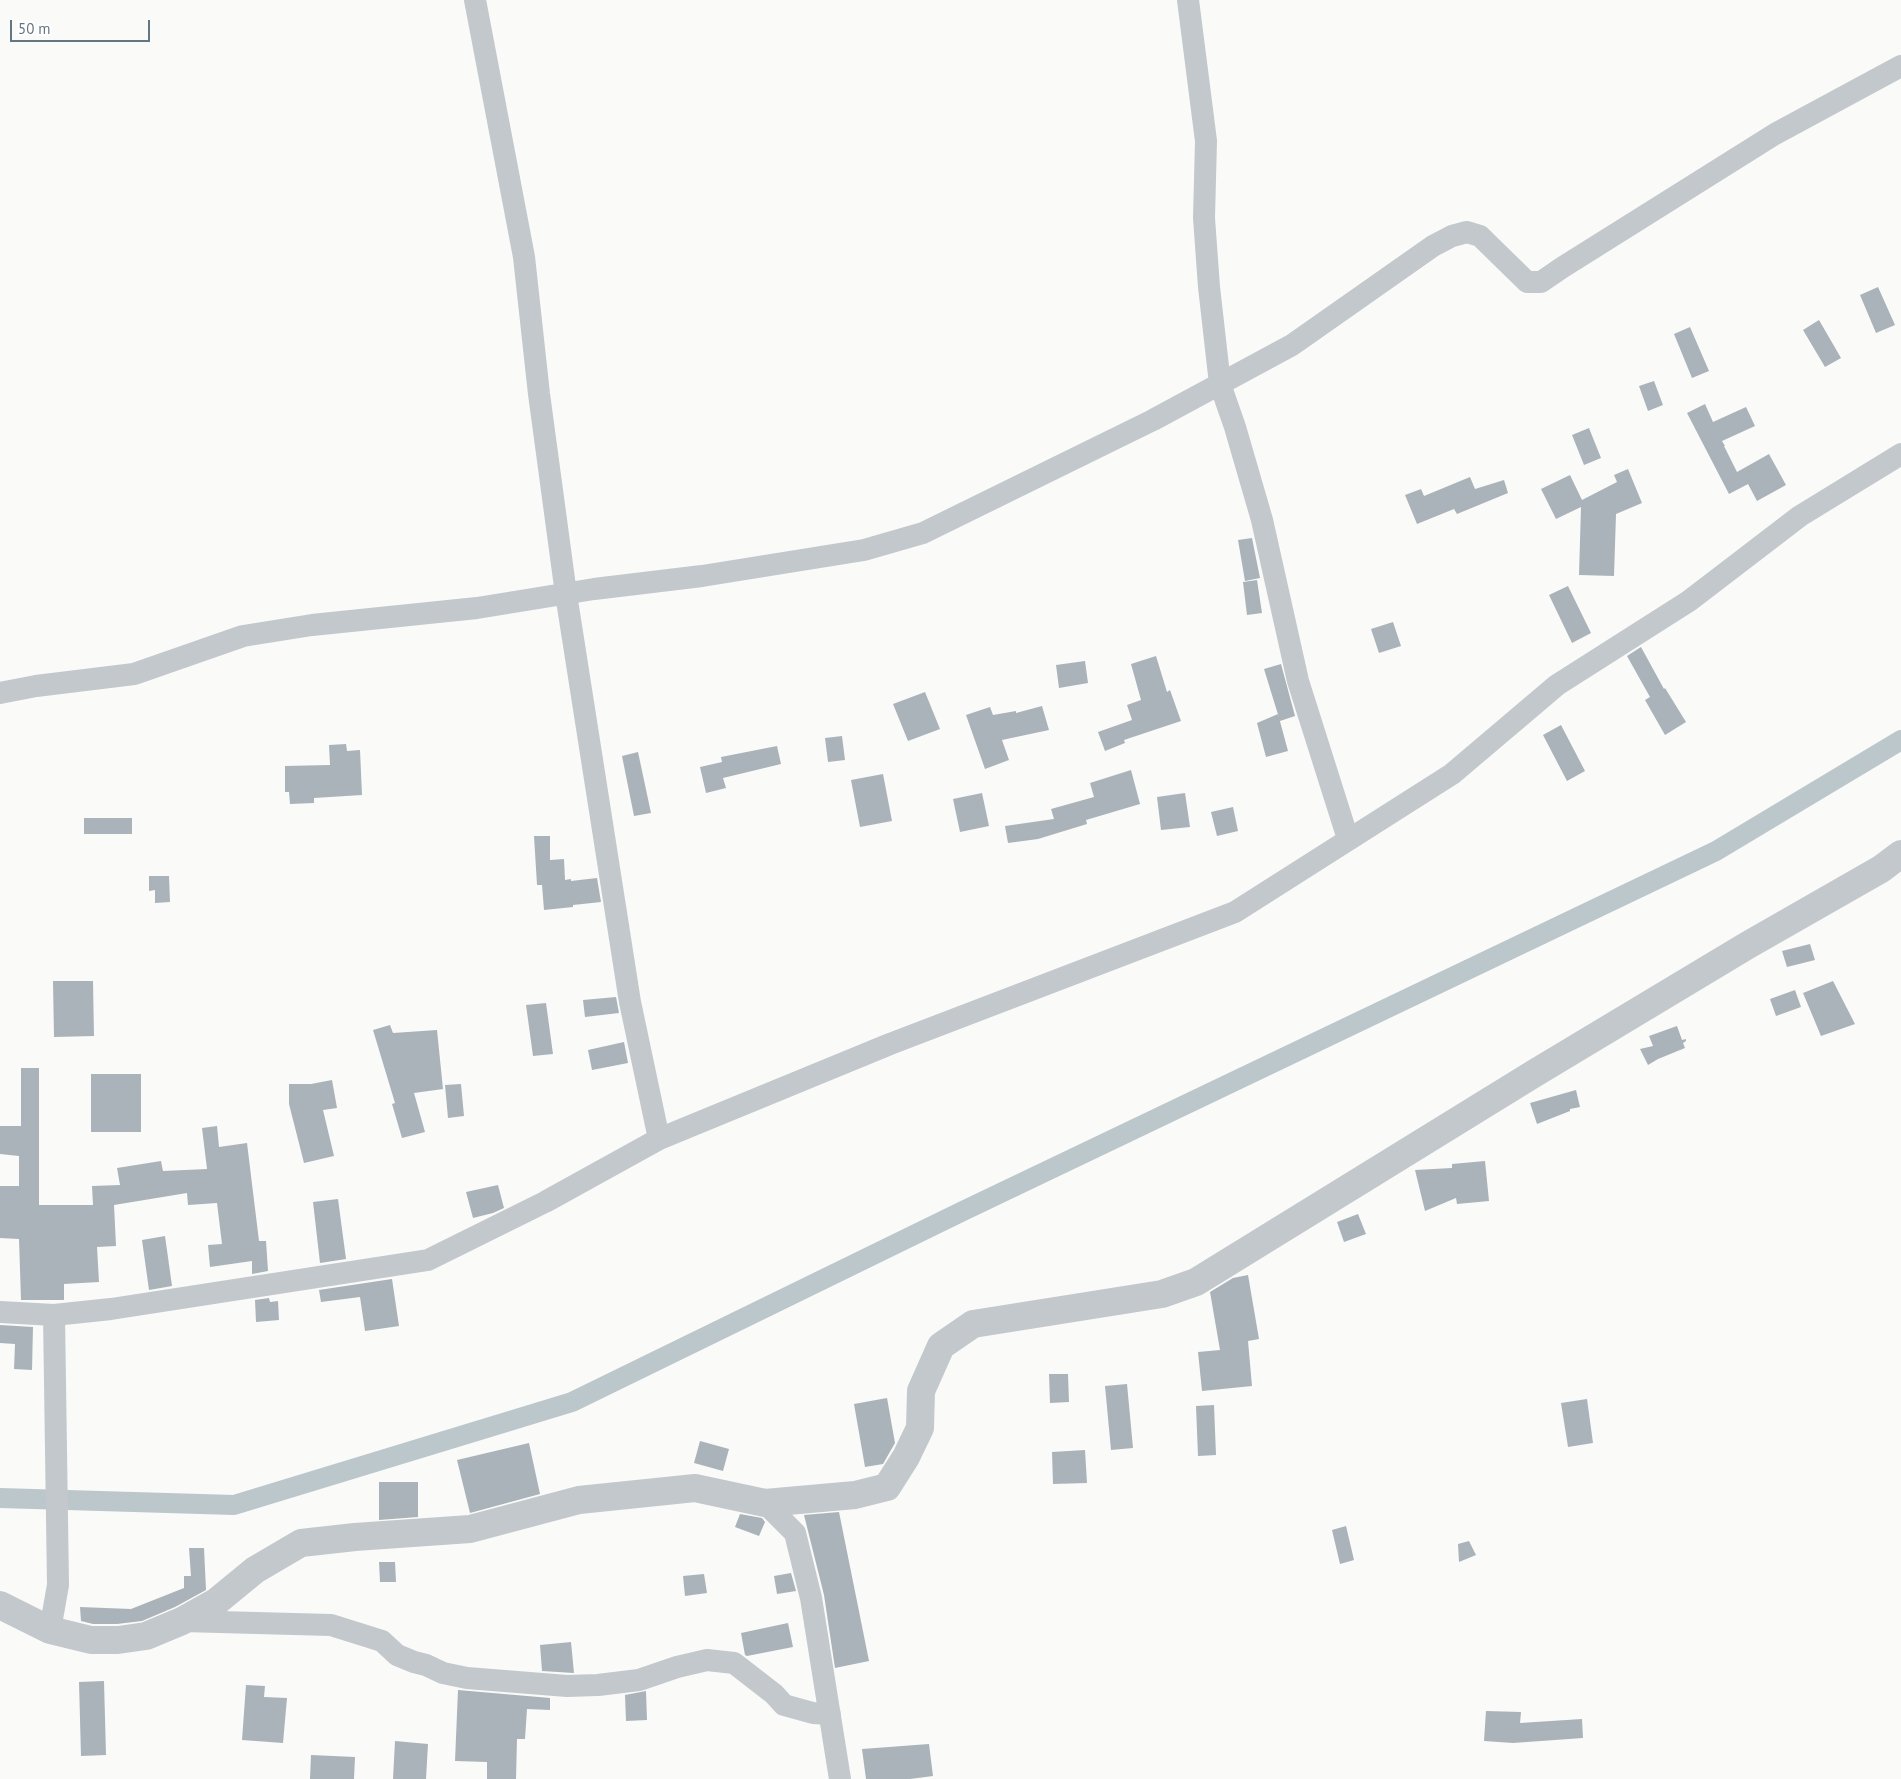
<!DOCTYPE html>
<style>
body{margin:0}
#map{position:relative;width:1901px;height:1779px;overflow:hidden;background:#fafaf8;font-family:"PT Sans",sans-serif}
canvas{display:block}
.scale{position:absolute;left:10px;top:20px;width:140px;height:22px;box-sizing:border-box;border:2px solid #657683;border-top:0;padding-left:6px;font-size:15px;line-height:18px;white-space:nowrap;color:#657683;-webkit-text-stroke:4px #fff;paint-order:stroke}
</style>
<div id="map">
<canvas width="1901" height="1779"></canvas>
<div class="scale">50 m</div>
</div>
<script>
const c = document.querySelector('canvas').getContext('2d');
c.lineJoin = 'round';
const shape = rows => new Path2D(rows.map(r => 'M' + r).join(''));
function stroke(path, color, width, dash) { c.strokeStyle = color; c.lineWidth = width; c.lineCap = dash ? 'butt' : 'round'; c.setLineDash(dash || []); c.stroke(path); }
function fill(path, color) { c.fillStyle = color; c.fill(path, 'evenodd'); }
stroke(shape([
 [0,1498,234,1505,572,1402,963,1211,1716,851,1901,740]
]), '#bbc7cb', 20);
fill(shape([
 [1878,287,1895,325,1876,333,1860,295],
 [1819,320,1841,358,1825,367,1803,330],
 [1690,327,1709,371,1692,378,1674,334],
 [1654,381,1663,405,1648,411,1639,386],
 [1705,404,1713,422,1746,407,1755,426,1722,441,1725,446,1724,446,1737,472,1769,454,1786,485,1757,501,1748,484,1729,494,1687,413],
 [1589,428,1601,458,1584,465,1572,435],
 [1628,469,1642,503,1616,514,1614,576,1579,575,1581,507,1556,519,1541,489,1570,475,1582,500,1617,482,1614,475],
 [1470,477,1475,489,1504,480,1508,493,1457,514,1454,509,1417,524,1405,495,1421,489,1424,496],
 [1252,538,1260,578,1245,581,1238,540],
 [1257,580,1262,613,1247,615,1243,582],
 [1568,586,1591,633,1572,643,1549,595],
 [1393,622,1401,646,1379,653,1371,629],
 [1641,647,1664,689,1665,688,1686,722,1665,735,1645,700,1650,697,1627,656],
 [1156,656,1167,692,1170,690,1181,721,1124,740,1125,743,1105,751,1098,732,1132,720,1127,705,1141,700,1131,664],
 [1085,661,1088,683,1059,688,1056,665],
 [1281,664,1295,716,1280,721,1264,669],
 [925,692,940,729,908,741,893,704],
 [1042,706,1049,730,1002,740,1009,760,985,769,966,715,990,707,993,715,1016,711,1016,713],
 [1278,714,1288,751,1266,757,1257,723],
 [1561,725,1585,771,1567,781,1543,735],
 [842,736,845,760,828,762,825,738],
 [346,744,347,751,360,750,362,795,314,798,314,803,290,804,289,792,285,792,285,766,330,765,329,745],
 [777,746,781,764,723,778,726,788,706,793,700,767,722,762,721,757],
 [638,752,651,813,634,816,622,756],
 [1131,770,1140,804,1086,820,1087,824,1038,839,1008,843,1005,826,1054,819,1051,809,1094,797,1090,783],
 [883,774,892,821,860,827,851,780],
 [982,793,989,826,960,832,953,799],
 [1185,793,1190,827,1161,830,1157,797],
 [1233,807,1238,831,1217,836,1211,812],
 [84,818,132,818,132,834,84,834],
 [534,836,550,836,550,860,564,859,565,880,571,879,571,881,597,878,601,902,573,905,573,907,544,910,542,885,537,885],
 [149,876,169,876,170,902,155,903,155,890,149,891],
 [1810,944,1815,960,1787,967,1782,951],
 [53,981,93,981,94,1036,54,1037],
 [1833,981,1855,1024,1821,1036,1803,993],
 [1795,990,1801,1007,1776,1016,1770,999],
 [616,997,619,1013,585,1017,583,1000],
 [546,1003,553,1054,533,1056,526,1005],
 [390,1025,393,1033,437,1030,443,1089,414,1093,425,1132,402,1138,392,1104,395,1103,373,1030],
 [1677,1026,1682,1040,1686,1039,1686,1041,1683,1043,1685,1048,1658,1059,1648,1065,1640,1049,1653,1046,1649,1036],
 [624,1042,628,1063,592,1070,588,1050],
 [21,1068,39,1068,39,1205,93,1205,92,1186,120,1185,117,1168,161,1161,163,1171,207,1169,202,1128,217,1126,219,1147,247,1143,259,1241,266,1241,268,1271,252,1274,252,1261,210,1267,208,1245,222,1244,217,1203,188,1205,187,1193,114,1205,116,1246,97,1247,99,1282,64,1284,64,1300,21,1300,19,1239,0,1238,0,1186,19,1186,19,1156,0,1154,0,1126,21,1126],
 [91,1074,141,1074,141,1132,91,1132],
 [332,1080,337,1108,323,1110,334,1156,304,1163,289,1104,289,1084,311,1084],
 [461,1084,464,1116,448,1118,445,1085],
 [1576,1090,1580,1107,1570,1109,1570,1111,1537,1124,1530,1103],
 [1485,1161,1489,1201,1457,1204,1456,1198,1425,1211,1415,1170,1452,1168,1452,1164],
 [498,1185,504,1208,493,1213,473,1218,466,1192],
 [338,1199,346,1259,320,1263,313,1202],
 [1358,1214,1366,1234,1344,1242,1337,1222],
 [165,1236,172,1286,149,1290,142,1240],
 [1248,1275,1259,1339,1248,1341,1252,1386,1202,1391,1198,1352,1220,1350,1210,1292,1233,1278],
 [392,1279,399,1326,365,1331,360,1297,321,1302,319,1290],
 [269,1298,270,1302,278,1301,279,1320,256,1322,255,1300],
 [0,1325,33,1327,32,1370,14,1369,15,1344,0,1343],
 [1049,1374,1068,1374,1069,1402,1050,1403],
 [1127,1384,1133,1448,1111,1450,1105,1386],
 [887,1398,895,1443,883,1464,865,1467,854,1404],
 [1587,1399,1593,1443,1568,1447,1561,1403],
 [1214,1405,1216,1455,1198,1456,1196,1406],
 [700,1441,729,1449,723,1471,694,1463],
 [529,1443,540,1494,470,1513,457,1460],
 [1085,1450,1087,1483,1053,1484,1052,1452],
 [379,1482,418,1482,418,1517,379,1520],
 [839,1512,869,1661,835,1668,824,1595,804,1515],
 [740,1514,762,1518,765,1522,759,1536,735,1527],
 [1346,1526,1354,1560,1340,1564,1332,1530],
 [1469,1541,1476,1555,1459,1562,1458,1544],
 [189,1548,204,1548,206,1590,175,1607,142,1621,117,1624,93,1624,81,1621,80,1607,131,1609,184,1588,184,1576,191,1576],
 [379,1562,395,1562,396,1582,380,1582],
 [791,1573,796,1591,777,1594,774,1576],
 [704,1574,707,1593,685,1596,683,1576],
 [788,1623,793,1647,747,1656,745,1655,741,1633],
 [571,1642,574,1673,542,1671,540,1645],
 [104,1681,106,1755,81,1756,79,1682],
 [246,1685,265,1686,264,1697,287,1698,283,1743,242,1740],
 [458,1690,550,1698,550,1710,527,1709,525,1739,517,1739,516,1779,487,1779,487,1762,455,1761],
 [646,1691,647,1720,626,1721,625,1695],
 [1486,1711,1521,1712,1520,1723,1582,1719,1583,1738,1513,1743,1484,1741],
 [395,1741,428,1744,426,1779,393,1779],
 [929,1744,933,1776,910,1779,866,1779,862,1749],
 [311,1755,355,1757,354,1779,310,1779]
]), '#aab3b9');
stroke(shape([
 [475,0,524,257,539,394,566,594,630,1002,659,1139],
 [1188,0,1206,141,1204,218,1209,287,1220,384,1235,427,1262,520,1298,681,1348,839],
 [0,693,36,686,134,674,243,636,312,625,477,608,594,589,702,576,864,550,923,533,1153,420,1292,345,1433,246,1452,236,1467,232,1480,236,1527,282,1541,282,1563,267,1775,134,1901,66],
 [0,1312,54,1315,111,1309,428,1260,545,1202,659,1139,890,1044,1235,912,1452,774,1557,685,1689,601,1800,516,1901,454],
 [765,1503,795,1533,811,1598,840,1779],
 [182,1621,331,1625,382,1641,397,1655,414,1662,426,1665,443,1673,467,1678,567,1686,598,1685,639,1680,677,1667,707,1660,734,1663,774,1694,784,1705,813,1713,830,1714],
 [50,1630,58,1585,54,1315]
]), '#c3c8cc', 22);
stroke(shape([
 [0,1605,50,1630,91,1640,118,1640,146,1636,182,1621,216,1602,255,1570,301,1543,355,1537,470,1529,579,1500,695,1488,765,1503,855,1495,887,1487,906,1457,920,1428,921,1391,941,1346,973,1324,1162,1294,1196,1282,1535,1073,1748,945,1881,869,1901,854]
]), '#c3c8cc', 28);
</script>
